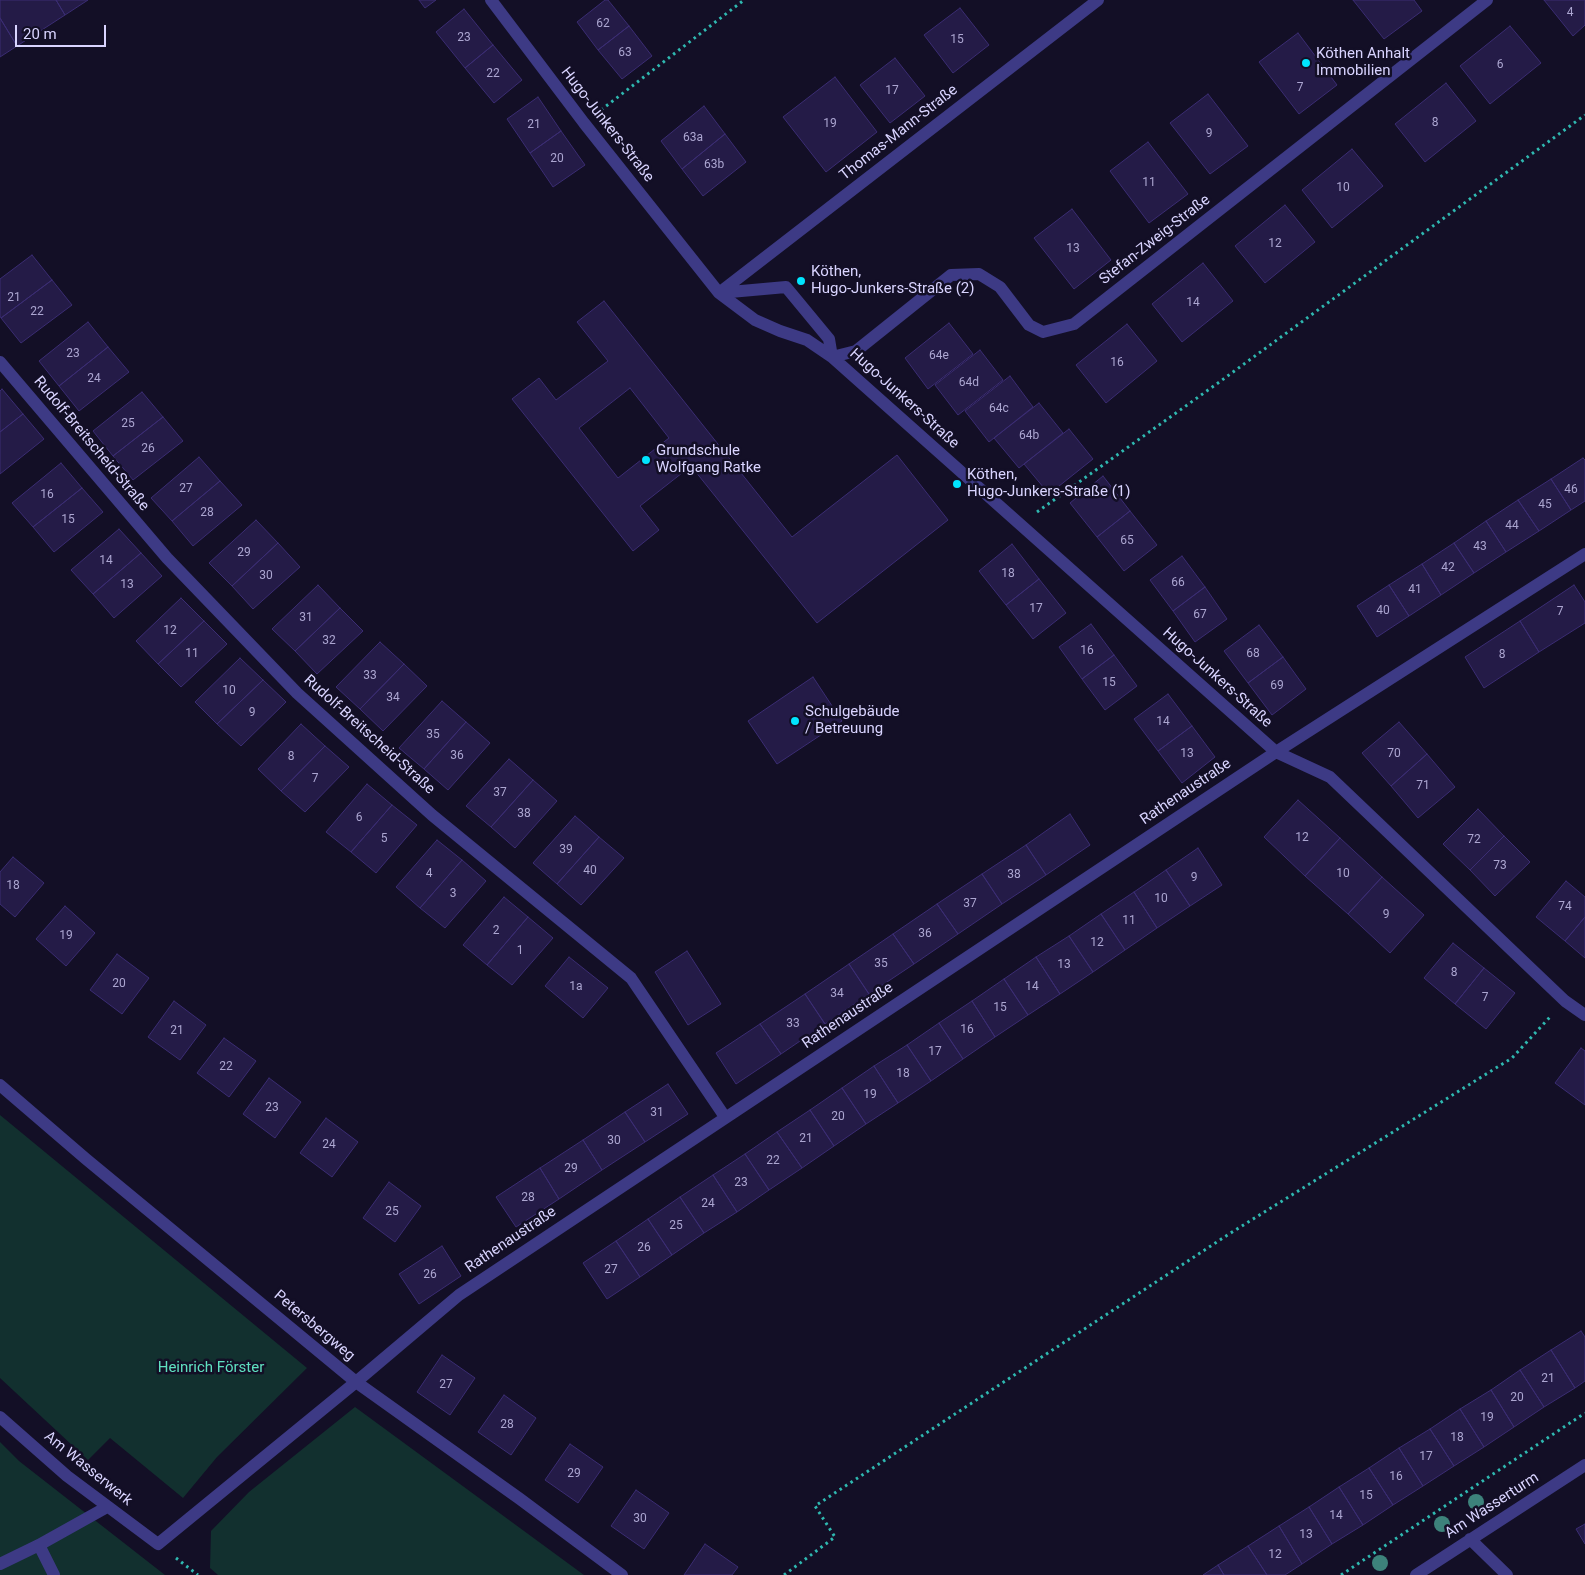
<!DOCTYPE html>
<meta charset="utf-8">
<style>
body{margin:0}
#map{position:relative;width:1585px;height:1575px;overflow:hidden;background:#130f26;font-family:Roboto,sans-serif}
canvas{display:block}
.scale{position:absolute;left:15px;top:25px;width:91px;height:22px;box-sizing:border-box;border:2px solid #d9d4ff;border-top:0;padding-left:6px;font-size:15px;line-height:18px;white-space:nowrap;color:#d9d4ff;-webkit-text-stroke:4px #130f26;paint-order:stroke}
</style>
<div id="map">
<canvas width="1585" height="1575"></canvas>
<div class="scale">20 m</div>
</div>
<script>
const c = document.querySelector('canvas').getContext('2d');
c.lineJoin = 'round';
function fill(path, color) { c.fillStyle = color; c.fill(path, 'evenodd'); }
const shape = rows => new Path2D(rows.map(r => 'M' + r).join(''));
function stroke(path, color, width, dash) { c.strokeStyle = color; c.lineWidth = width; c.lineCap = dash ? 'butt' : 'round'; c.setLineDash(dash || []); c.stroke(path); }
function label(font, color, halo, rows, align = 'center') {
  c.font = font + ' Roboto,sans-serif'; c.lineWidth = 5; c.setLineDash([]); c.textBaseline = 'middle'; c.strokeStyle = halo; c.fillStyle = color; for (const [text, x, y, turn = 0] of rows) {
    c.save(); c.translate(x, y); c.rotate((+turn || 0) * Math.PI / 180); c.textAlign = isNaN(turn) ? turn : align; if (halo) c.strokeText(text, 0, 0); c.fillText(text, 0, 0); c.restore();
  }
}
fill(shape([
 [0,1115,307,1368,217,1457,183,1498,110,1438,88,1460,0,1378],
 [355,1407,584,1575,218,1575,210,1568,211,1531,249,1492],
 [0,1442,19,1461,165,1575,0,1575]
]), '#12302f');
const building = shape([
 [0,0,56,0,65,15,17,46,0,18,0,0],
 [56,0,88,0,65,15,56,0],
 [419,0,436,0,425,8,419,0],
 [605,0,608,0,629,26,598,50,577,22,605,0],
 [1353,0,1414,0,1422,11,1384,39,1353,0],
 [1544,0,1585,0,1585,25,1573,36,1544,0],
 [960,8,989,45,953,73,924,35,960,8],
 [464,9,493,45,465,68,436,32,464,9],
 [0,18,17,46,0,57,0,18],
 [629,26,652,56,622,79,598,50,629,26],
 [1510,26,1541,63,1490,104,1460,66,1510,26],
 [1298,33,1337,85,1299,114,1259,62,1298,33],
 [493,45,522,80,494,103,465,68,493,45],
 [895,58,925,96,890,123,860,85,895,58],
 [835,77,877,132,826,172,783,117,835,77],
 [1446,83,1476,121,1425,162,1395,124,1446,83],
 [1208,94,1248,146,1210,174,1170,123,1208,94],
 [538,97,561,131,530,153,507,119,538,97],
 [704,106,725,134,682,169,661,141,704,106],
 [561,131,585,165,553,187,530,153,561,131],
 [725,134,746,162,703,196,682,169,725,134],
 [1148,142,1188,194,1149,223,1110,171,1148,142],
 [1352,149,1383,186,1332,228,1302,190,1352,149],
 [1285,205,1315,242,1265,283,1235,246,1285,205],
 [1072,209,1111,260,1074,289,1034,238,1072,209],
 [32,255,52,280,1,318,0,316,0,279,32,255],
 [1203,263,1233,301,1182,342,1152,304,1203,263],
 [52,280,72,305,21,343,1,318,52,280],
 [604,301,792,537,897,455,948,520,817,623,691,466,640,506,659,530,633,551,512,399,539,378,556,400,608,361,577,322,604,301],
 [630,388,669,438,618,478,579,428,630,388],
 [88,322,108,347,59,386,39,361,88,322],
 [949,323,973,354,928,389,905,358,949,323],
 [1127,324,1157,361,1106,403,1076,365,1127,324],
 [108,347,129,372,79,411,59,386,108,347],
 [980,350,1003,380,958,415,935,385,980,350],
 [1010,376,1033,407,989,442,965,411,1010,376],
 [2,389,23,414,0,432,0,391,2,389],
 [142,392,163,417,113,456,93,431,142,392],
 [1039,403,1063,433,1019,468,994,438,1039,403],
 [23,414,44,439,0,474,0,432,23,414],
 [163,417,183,441,133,480,113,456,163,417],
 [1069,429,1093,459,1049,494,1024,464,1069,429],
 [199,457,220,481,172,521,151,498,199,457],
 [1583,458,1585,460,1585,501,1571,510,1551,479,1583,458],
 [61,463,82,488,33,527,12,503,61,463],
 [1103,476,1130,511,1097,537,1070,503,1103,476],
 [1551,479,1571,510,1539,531,1518,500,1551,479],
 [220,481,242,505,193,546,172,521,220,481],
 [82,488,103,512,54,552,33,527,82,488],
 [1518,500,1539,531,1506,552,1486,521,1518,500],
 [1130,511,1157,545,1124,571,1097,537,1130,511],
 [256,520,278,543,232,586,209,563,256,520],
 [1486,521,1506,552,1474,573,1454,543,1486,521],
 [119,529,141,553,93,594,71,570,119,529],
 [278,543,300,567,253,609,232,586,278,543],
 [1454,543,1474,573,1441,595,1422,564,1454,543],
 [1012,544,1039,579,1006,605,979,571,1012,544],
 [141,553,162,576,114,618,93,594,141,553],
 [1182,556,1205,587,1173,611,1150,580,1182,556],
 [1422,564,1441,595,1409,616,1389,585,1422,564],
 [1039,579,1066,613,1033,639,1006,605,1039,579],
 [318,585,340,608,295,651,272,629,318,585],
 [1389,585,1409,616,1377,637,1357,606,1389,585],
 [1574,585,1585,602,1585,623,1539,652,1520,621,1574,585],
 [1205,587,1227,619,1195,642,1173,611,1205,587],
 [181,598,204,621,158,664,136,641,181,598],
 [340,608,363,631,317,674,295,651,340,608],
 [204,621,227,644,181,687,158,664,204,621],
 [1520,621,1539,652,1484,688,1465,657,1520,621],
 [1091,624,1114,655,1082,679,1059,647,1091,624],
 [1259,625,1283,657,1248,683,1224,651,1259,625],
 [380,642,404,664,360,709,336,687,380,642],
 [1114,655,1137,686,1105,710,1082,679,1114,655],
 [1283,657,1306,689,1272,715,1248,683,1283,657],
 [240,658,263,680,217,724,195,702,240,658],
 [404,664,427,686,383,731,360,709,404,664],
 [813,677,842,721,777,764,748,721,813,677],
 [263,680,286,702,241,746,217,724,263,680],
 [1168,694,1192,726,1158,751,1134,719,1168,694],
 [442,701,466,722,424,769,399,748,442,701],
 [466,722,490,743,448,790,424,769,466,722],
 [1399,722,1427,754,1391,786,1362,753,1399,722],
 [301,724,325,746,281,791,258,769,301,724],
 [1192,726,1215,757,1182,783,1158,751,1192,726],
 [325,746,349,767,305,812,281,791,325,746],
 [1427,754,1455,787,1418,818,1391,786,1427,754],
 [509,759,533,780,491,827,466,806,509,759],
 [533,780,557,801,515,848,491,827,533,780],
 [367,784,392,805,351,852,326,832,367,784],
 [1298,800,1340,838,1305,876,1264,837,1298,800],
 [392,805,417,825,376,873,351,852,392,805],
 [1478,809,1504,836,1470,870,1443,844,1478,809],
 [1070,814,1090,845,1046,875,1026,845,1070,814],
 [575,816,599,837,557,884,533,863,575,816],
 [1504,836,1530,862,1495,896,1470,870,1504,836],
 [599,837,624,858,581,905,557,884,599,837],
 [1340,838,1382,877,1348,914,1305,876,1340,838],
 [437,840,462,860,420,908,396,887,437,840],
 [1026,845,1046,875,1002,904,982,874,1026,845],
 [1198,848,1222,885,1190,906,1166,870,1198,848],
 [13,857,44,883,15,917,0,904,0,872,13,857],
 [462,860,486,881,445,928,420,908,462,860],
 [1166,870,1190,906,1157,928,1134,892,1166,870],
 [982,874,1002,904,958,934,937,904,982,874],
 [1382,877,1424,915,1390,953,1348,914,1382,877],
 [1566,881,1585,897,1585,917,1565,941,1536,917,1566,881],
 [1134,892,1157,928,1125,950,1101,914,1134,892],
 [504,897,528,917,487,965,463,945,504,897],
 [937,904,958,934,914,964,893,934,937,904],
 [65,906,95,933,66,966,36,939,65,906],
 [1101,914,1125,950,1093,972,1069,936,1101,914],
 [528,917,553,938,512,985,487,965,528,917],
 [1585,917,1585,958,1565,941,1585,917],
 [893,934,914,964,869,994,849,964,893,934],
 [1069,936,1093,972,1060,994,1036,957,1069,936],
 [1453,943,1484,968,1455,1004,1424,978,1453,943],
 [687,951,721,1004,688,1025,655,972,687,951],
 [117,954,149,978,122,1014,90,990,117,954],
 [569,957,608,988,583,1018,545,986,569,957],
 [1036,957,1060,994,1028,1015,1004,979,1036,957],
 [849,964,869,994,825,1024,805,994,849,964],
 [1484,968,1515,993,1486,1029,1455,1004,1484,968],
 [1004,979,1028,1015,995,1037,972,1001,1004,979],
 [805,994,825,1024,781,1054,760,1024,805,994],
 [174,1001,206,1025,180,1060,148,1037,174,1001],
 [972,1001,995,1037,963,1059,939,1023,972,1001],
 [939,1023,963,1059,931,1081,907,1045,939,1023],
 [760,1024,781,1054,736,1084,716,1053,760,1024],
 [224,1038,256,1061,229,1097,197,1073,224,1038],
 [907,1045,931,1081,898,1103,874,1066,907,1045],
 [1581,1048,1585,1051,1585,1105,1555,1083,1581,1048],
 [874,1066,898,1103,866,1124,842,1088,874,1066],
 [269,1078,301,1102,275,1138,243,1114,269,1078],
 [668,1084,688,1114,645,1142,625,1112,668,1084],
 [842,1088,866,1124,834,1146,810,1110,842,1088],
 [810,1110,834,1146,802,1168,777,1132,810,1110],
 [625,1112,645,1142,602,1170,583,1140,625,1112],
 [326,1118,358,1142,332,1177,300,1153,326,1118],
 [777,1132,802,1168,769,1190,745,1154,777,1132],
 [583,1140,602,1170,559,1199,540,1168,583,1140],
 [745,1154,769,1190,737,1212,713,1175,745,1154],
 [540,1168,559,1199,516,1227,496,1197,540,1168],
 [713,1175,737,1212,704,1233,680,1197,713,1175],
 [389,1182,421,1206,395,1242,363,1218,389,1182],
 [680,1197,704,1233,672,1255,648,1219,680,1197],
 [648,1219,672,1255,640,1277,616,1241,648,1219],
 [616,1241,640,1277,607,1299,583,1263,616,1241],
 [442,1246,461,1276,419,1304,399,1274,442,1246],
 [1581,1331,1585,1337,1585,1381,1575,1388,1551,1350,1581,1331],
 [1551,1350,1575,1388,1544,1407,1520,1370,1551,1350],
 [442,1355,475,1378,450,1415,417,1392,442,1355],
 [1520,1370,1544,1407,1514,1427,1491,1390,1520,1370],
 [1491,1390,1514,1427,1484,1447,1460,1409,1491,1390],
 [504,1395,536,1418,511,1455,478,1432,504,1395],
 [1460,1409,1484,1447,1454,1466,1430,1429,1460,1409],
 [1430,1429,1454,1466,1423,1486,1399,1448,1430,1429],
 [570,1444,603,1467,578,1503,545,1480,570,1444],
 [1399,1448,1423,1486,1393,1505,1369,1468,1399,1448],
 [1369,1468,1393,1505,1363,1525,1339,1487,1369,1468],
 [1339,1487,1363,1525,1332,1544,1309,1507,1339,1487],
 [636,1490,669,1513,644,1549,611,1526,636,1490],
 [1309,1507,1332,1544,1302,1564,1279,1526,1309,1507],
 [1585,1524,1585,1544,1576,1529,1585,1524],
 [1279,1526,1302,1564,1285,1575,1267,1575,1248,1546,1279,1526],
 [705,1544,738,1567,732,1575,684,1575,705,1544],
 [1248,1546,1267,1575,1224,1575,1218,1565,1248,1546],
 [1218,1565,1224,1575,1203,1575,1218,1565]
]);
fill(building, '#241b47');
stroke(building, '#3b2d73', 1);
stroke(shape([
 [601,110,744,0],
 [1037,512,1218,383,1585,115],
 [176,1558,198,1575],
 [784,1575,835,1537,815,1506,1229,1234,1512,1058,1550,1017],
 [1341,1575,1585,1413]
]), '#2fb8b0', 3, [2.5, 4]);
stroke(shape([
 [491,0,584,123,719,293,755,320,780,331,807,340,832,357,1276,752,1330,777,1565,1001,1585,1015],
 [719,293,1098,0],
 [719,293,786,287,829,339,832,357],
 [832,357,856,351,951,275,979,274,1000,287,1029,325,1043,332,1074,324,1487,0],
 [0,362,167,558,297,693,432,815,631,978,725,1117],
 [0,1085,86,1159,356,1382,520,1499,622,1575],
 [0,1417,67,1476,158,1544,356,1382,459,1295,1276,752,1585,554],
 [1470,1539,1507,1575],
 [39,1545,54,1575],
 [0,1564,39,1545,107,1507],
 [1416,1575,1585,1465]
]), '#3d3a85', 12);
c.fillStyle = '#3d827b';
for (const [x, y] of [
 [1476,1502],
 [1442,1524],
 [1380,1563]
]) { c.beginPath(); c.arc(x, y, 8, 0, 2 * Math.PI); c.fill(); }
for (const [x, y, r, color] of [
 [1306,63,5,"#00e5ff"],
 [801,281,5,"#00e5ff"],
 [646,460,5,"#00e5ff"],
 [957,484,5,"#00e5ff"],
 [795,721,5,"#00e5ff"]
]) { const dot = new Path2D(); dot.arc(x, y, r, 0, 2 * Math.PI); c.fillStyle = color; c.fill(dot); stroke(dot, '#130f26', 2); }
label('12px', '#aca6d1', null, [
 ["4",1570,13],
 ["62",603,24],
 ["23",464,38],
 ["15",957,40],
 ["63",625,53],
 ["6",1500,65],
 ["22",493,74],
 ["7",1300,88],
 ["17",892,91],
 ["8",1435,123],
 ["19",830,124],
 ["21",534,125],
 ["9",1209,134],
 ["63a",693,138],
 ["20",557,159],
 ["63b",714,165],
 ["11",1149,183],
 ["10",1343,188],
 ["12",1275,244],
 ["13",1073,249],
 ["21",14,298],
 ["14",1193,303],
 ["22",37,312],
 ["23",73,354],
 ["64e",939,356],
 ["16",1117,363],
 ["24",94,379],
 ["64d",969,383],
 ["64c",999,409],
 ["25",128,424],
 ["64b",1029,436],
 ["26",148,449],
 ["27",186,489],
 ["46",1571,490],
 ["16",47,495],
 ["45",1545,505],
 ["28",207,513],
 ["15",68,520],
 ["44",1512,526],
 ["65",1127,541],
 ["43",1480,547],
 ["29",244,553],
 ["14",106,561],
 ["42",1448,568],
 ["18",1008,574],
 ["30",266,576],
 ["66",1178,583],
 ["13",127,585],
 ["41",1415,590],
 ["17",1036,609],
 ["40",1383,611],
 ["7",1560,612],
 ["67",1200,615],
 ["31",306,618],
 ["12",170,631],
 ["32",329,641],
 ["16",1087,651],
 ["11",192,654],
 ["68",1253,654],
 ["8",1502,655],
 ["33",370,676],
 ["15",1109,683],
 ["69",1277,686],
 ["10",229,691],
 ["34",393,698],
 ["9",252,713],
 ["14",1163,722],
 ["35",433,735],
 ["13",1187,754],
 ["70",1394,754],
 ["36",457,756],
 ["8",291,757],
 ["7",315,779],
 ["71",1423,786],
 ["37",500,793],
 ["38",524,814],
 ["6",359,818],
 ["12",1302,838],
 ["5",384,839],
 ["72",1474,840],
 ["39",566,850],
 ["73",1500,866],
 ["40",590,871],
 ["4",429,874],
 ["10",1343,874],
 ["38",1014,875],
 ["9",1194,878],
 ["18",13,886],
 ["3",453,894],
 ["10",1161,899],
 ["37",970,904],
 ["74",1565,907],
 ["9",1386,915],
 ["11",1129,921],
 ["2",496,931],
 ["36",925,934],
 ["19",66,936],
 ["12",1097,943],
 ["1",520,951],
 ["35",881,964],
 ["13",1064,965],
 ["8",1454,973],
 ["20",119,984],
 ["1a",576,987],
 ["14",1032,987],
 ["34",837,994],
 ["7",1485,998],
 ["15",1000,1008],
 ["33",793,1024],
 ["16",967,1030],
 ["21",177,1031],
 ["17",935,1052],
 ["22",226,1067],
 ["18",903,1074],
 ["19",870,1095],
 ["23",272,1108],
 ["31",657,1113],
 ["20",838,1117],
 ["21",806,1139],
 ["30",614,1141],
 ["24",329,1145],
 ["22",773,1161],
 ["29",571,1169],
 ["23",741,1183],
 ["28",528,1198],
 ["24",708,1204],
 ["25",392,1212],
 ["25",676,1226],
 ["26",644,1248],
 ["27",611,1270],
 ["26",430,1275],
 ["21",1548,1379],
 ["27",446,1385],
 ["20",1517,1398],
 ["19",1487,1418],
 ["28",507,1425],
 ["18",1457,1438],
 ["17",1426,1457],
 ["29",574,1474],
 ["16",1396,1477],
 ["15",1366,1496],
 ["14",1336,1516],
 ["30",640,1519],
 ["13",1306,1535],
 ["12",1275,1555]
]);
label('15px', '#d9d4ff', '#130f26', [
 ["Köthen Anhalt",1316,54],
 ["Immobilien",1316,71],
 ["Köthen,",811,272],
 ["Hugo-Junkers-Straße (2)",811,289],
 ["Grundschule",656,451],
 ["Wolfgang Ratke",656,468],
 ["Köthen,",967,475],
 ["Hugo-Junkers-Straße (1)",967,492],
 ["Schulgebäude",805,712],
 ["/ Betreuung",805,729]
], 'left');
label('15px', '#d9d4ff', '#130f26', [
 ["Hugo-Junkers-Straße",607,125,52],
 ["Thomas-Mann-Straße",899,133,-38],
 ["Stefan-Zweig-Straße",1155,240,-38],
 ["Hugo-Junkers-Straße",904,399,42],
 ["Rudolf-Breitscheid-Straße",91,444,50],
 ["Hugo-Junkers-Straße",1217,678,42],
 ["Rudolf-Breitscheid-Straße",369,735,42],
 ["Rathenaustraße",1186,792,-34],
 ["Rathenaustraße",848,1016,-34],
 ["Rathenaustraße",511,1240,-34],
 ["Petersbergweg",314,1326,40],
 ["Am Wasserwerk",88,1469,39],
 ["Am Wasserturm",1492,1506,-33]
]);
label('15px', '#5fe0c0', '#130f26', [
 ["Heinrich Förster",211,1368]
]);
</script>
